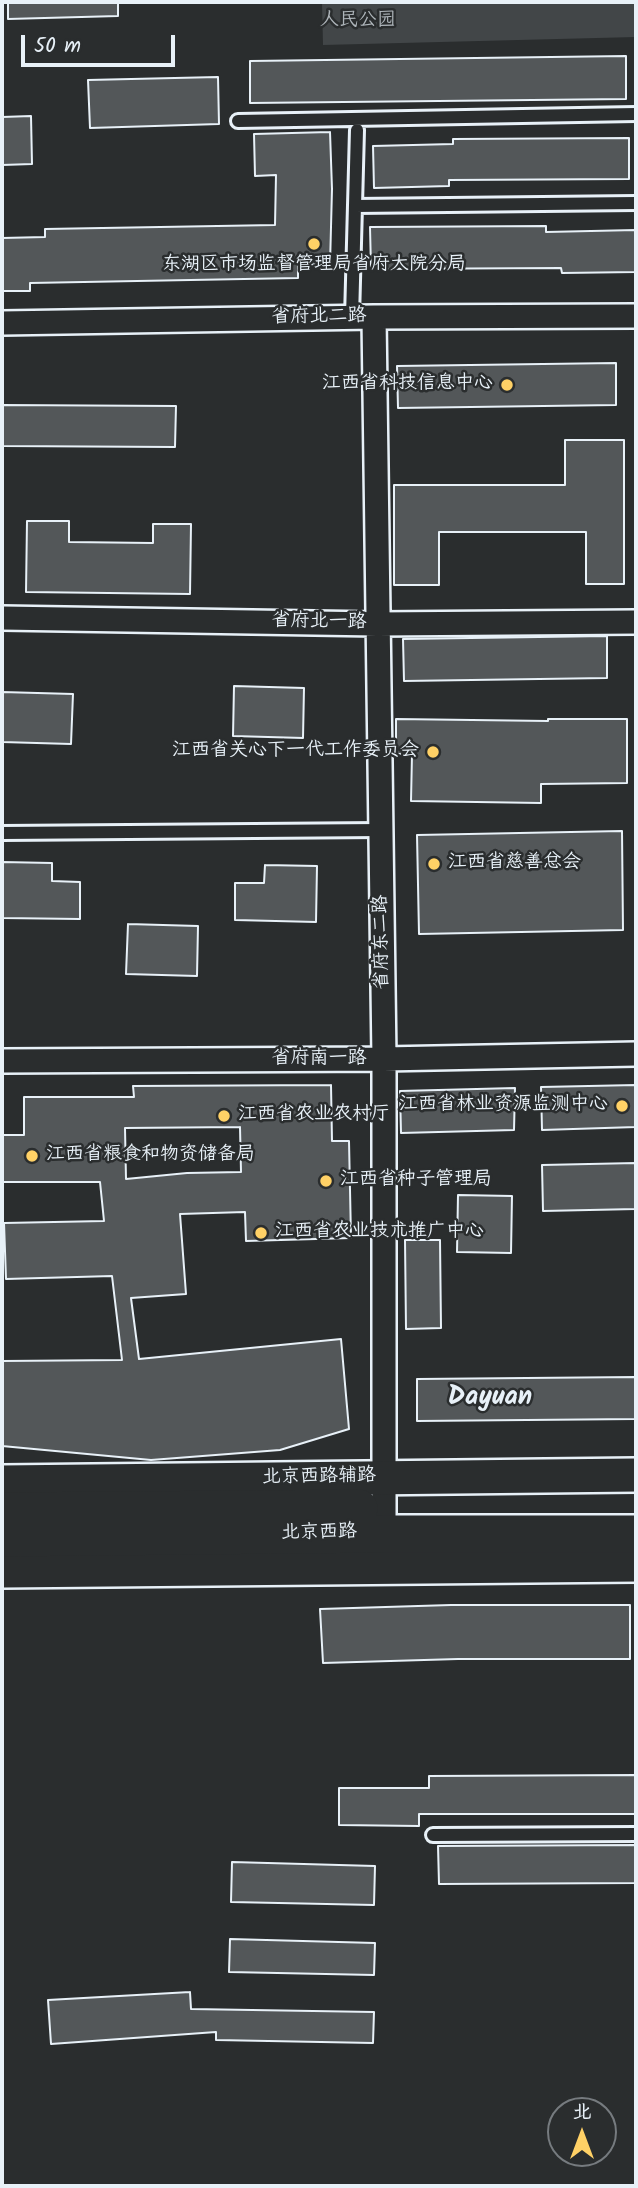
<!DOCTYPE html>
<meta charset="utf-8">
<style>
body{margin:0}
#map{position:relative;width:638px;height:2188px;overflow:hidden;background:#2a2d2e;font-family:Kalam,"LXGW WenKai TC",sans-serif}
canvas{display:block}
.frame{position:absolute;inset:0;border:4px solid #e8f1f8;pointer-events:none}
.north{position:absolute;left:547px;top:2097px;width:70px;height:70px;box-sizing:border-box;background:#2a2d2e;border:2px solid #767b7f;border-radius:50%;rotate:0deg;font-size:19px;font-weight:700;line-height:28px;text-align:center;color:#e8f1f8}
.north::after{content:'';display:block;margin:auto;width:24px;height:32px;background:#ffd166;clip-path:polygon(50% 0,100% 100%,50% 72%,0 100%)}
.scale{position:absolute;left:21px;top:35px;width:154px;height:32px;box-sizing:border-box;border:4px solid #e8f1f8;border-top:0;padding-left:9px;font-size:21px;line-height:24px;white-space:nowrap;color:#e8f1f8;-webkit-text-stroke:5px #2a2d2e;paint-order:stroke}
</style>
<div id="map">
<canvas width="638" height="2188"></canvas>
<div class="frame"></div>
<div class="north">北</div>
<div class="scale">50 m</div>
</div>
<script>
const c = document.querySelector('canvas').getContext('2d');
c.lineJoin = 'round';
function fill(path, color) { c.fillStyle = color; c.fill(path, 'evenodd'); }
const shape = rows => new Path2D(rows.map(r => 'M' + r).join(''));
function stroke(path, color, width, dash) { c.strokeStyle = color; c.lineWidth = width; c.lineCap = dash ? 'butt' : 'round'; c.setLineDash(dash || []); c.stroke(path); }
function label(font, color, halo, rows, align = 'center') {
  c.font = font + ' Kalam,"LXGW WenKai TC",sans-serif'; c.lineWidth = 5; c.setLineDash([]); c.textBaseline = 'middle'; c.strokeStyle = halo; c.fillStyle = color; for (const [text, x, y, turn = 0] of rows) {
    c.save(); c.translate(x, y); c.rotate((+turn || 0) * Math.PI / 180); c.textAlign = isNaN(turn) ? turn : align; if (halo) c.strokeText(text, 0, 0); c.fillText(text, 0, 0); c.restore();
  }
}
fill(shape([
 [322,2,636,2,636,37,323,45]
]), '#424648');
const building = shape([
 [8,2,118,2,118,16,8,19,8,2],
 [626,56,626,99,250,103,250,61,626,56],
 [218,77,219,124,90,128,88,80,218,77],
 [31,116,32,164,2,165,2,117,31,116],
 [330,132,332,189,330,265,298,264,298,278,30,283,30,291,2,291,2,238,45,237,45,229,275,225,276,175,255,176,254,134,330,132],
 [629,138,629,179,449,180,449,186,374,188,373,146,453,144,453,139,629,138],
 [546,226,546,232,636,230,636,272,562,273,561,268,371,269,370,227,546,226],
 [616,363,616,405,398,408,397,366,616,363],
 [2,405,176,406,175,447,2,446,2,405],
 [565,440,624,440,624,584,586,584,586,532,439,532,439,585,394,585,394,485,565,485,565,440],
 [27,521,69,521,69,542,153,543,153,524,191,524,190,594,26,592,27,521],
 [607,636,607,678,404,681,403,639,607,636],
 [234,686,304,688,303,738,233,736,234,686],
 [2,692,73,694,71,744,2,742,2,692],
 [396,719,548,721,548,719,627,719,627,783,541,784,541,803,411,801,412,754,396,754,396,719],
 [622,831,623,930,419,934,417,835,622,831],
 [2,862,52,863,52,881,80,882,80,919,2,918,2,862],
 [265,865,317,866,316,922,235,920,235,883,264,883,265,865],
 [128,924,198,926,197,976,126,974,128,924],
 [331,1085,332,1141,349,1141,351,1238,246,1241,245,1212,180,1214,186,1294,131,1298,139,1359,341,1339,349,1429,280,1450,151,1460,2,1446,2,1361,122,1360,112,1276,6,1279,4,1223,104,1221,100,1182,2,1182,2,1135,24,1135,24,1097,134,1097,133,1086,331,1085],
 [240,1127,241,1172,187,1173,126,1179,125,1128,240,1127],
 [636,1085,636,1127,542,1130,541,1087,636,1085],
 [515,1088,514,1130,401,1133,400,1091,515,1088],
 [636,1163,636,1209,543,1211,542,1165,636,1163],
 [458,1195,512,1196,511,1253,457,1252,458,1195],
 [405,1240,440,1240,441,1328,406,1329,405,1240],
 [636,1377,636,1419,417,1421,417,1379,636,1377],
 [451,1605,630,1605,630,1659,458,1659,323,1663,320,1609,451,1605],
 [636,1775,636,1814,419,1814,419,1826,339,1825,339,1788,429,1788,429,1776,636,1775],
 [636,1845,636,1883,439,1884,438,1846,636,1845],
 [232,1862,375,1866,374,1905,231,1902,232,1862],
 [230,1939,375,1943,374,1975,229,1972,230,1939],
 [190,1992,191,2009,374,2012,373,2043,216,2040,216,2032,51,2044,48,2000,190,1992]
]);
fill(building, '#535759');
stroke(building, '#e8f1f8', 2);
const lane = shape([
 [238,121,636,114],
 [355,206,636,203],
 [352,318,357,130],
 [2,833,381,830],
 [433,1835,636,1834]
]);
const street = shape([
 [374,317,384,1059,384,1546],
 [2,323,374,317,636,316],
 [2,618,377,624,636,622],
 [2,1061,384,1059,636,1054]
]);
const secondary = shape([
 [2,1482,636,1475],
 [2,1571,636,1565]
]);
const primary = shape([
 [2,1511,359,1508],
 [2,1538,384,1534,636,1534]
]);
stroke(lane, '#e8f1f8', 18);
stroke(street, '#e8f1f8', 28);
stroke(secondary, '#e8f1f8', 38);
stroke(primary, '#e8f1f8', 42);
stroke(lane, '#2a2d2e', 12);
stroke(street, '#2a2d2e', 23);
stroke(secondary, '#2a2d2e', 33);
stroke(primary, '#2a2d2e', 37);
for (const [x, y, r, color] of [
 [314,244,7,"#ffd166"],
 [507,385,7,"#ffd166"],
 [433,752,7,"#ffd166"],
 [434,864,7,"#ffd166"],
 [622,1106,7,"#ffd166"],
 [224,1116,7,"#ffd166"],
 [32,1156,7,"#ffd166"],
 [326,1181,7,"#ffd166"],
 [261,1233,7,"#ffd166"]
]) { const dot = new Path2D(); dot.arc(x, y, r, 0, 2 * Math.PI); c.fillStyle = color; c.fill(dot); stroke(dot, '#2a2d2e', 2.5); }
label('19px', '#aeb5ba', '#2a2d2e', [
 ["人民公园",358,22]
]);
label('19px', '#e8f1f8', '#2a2d2e', [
 ["东湖区市场监督管理局省府大院分局",314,266,"center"],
 ["江西省科技信息中心",493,385,"right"],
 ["江西省关心下一代工作委员会",419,752,"right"],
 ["江西省慈善总会",448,864],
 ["江西省林业资源监测中心",608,1106,"right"],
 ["江西省农业农村厅",238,1116],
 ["江西省粮食和物资储备局",46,1156],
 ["江西省种子管理局",340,1181],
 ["江西省农业技术推广中心",275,1233]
], 'left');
label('19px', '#e8f1f8', '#2a2d2e', [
 ["省府北二路",319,318,-1],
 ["省府北一路",319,623,1],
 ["省府东二路",383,942,-91],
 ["省府南一路",319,1060],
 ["北京西路辅路",319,1478,-1],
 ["北京西路",319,1534,-1]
]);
label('bold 26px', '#e8f1f8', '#2a2d2e', [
 ["Dayuan",490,1400]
]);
</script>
